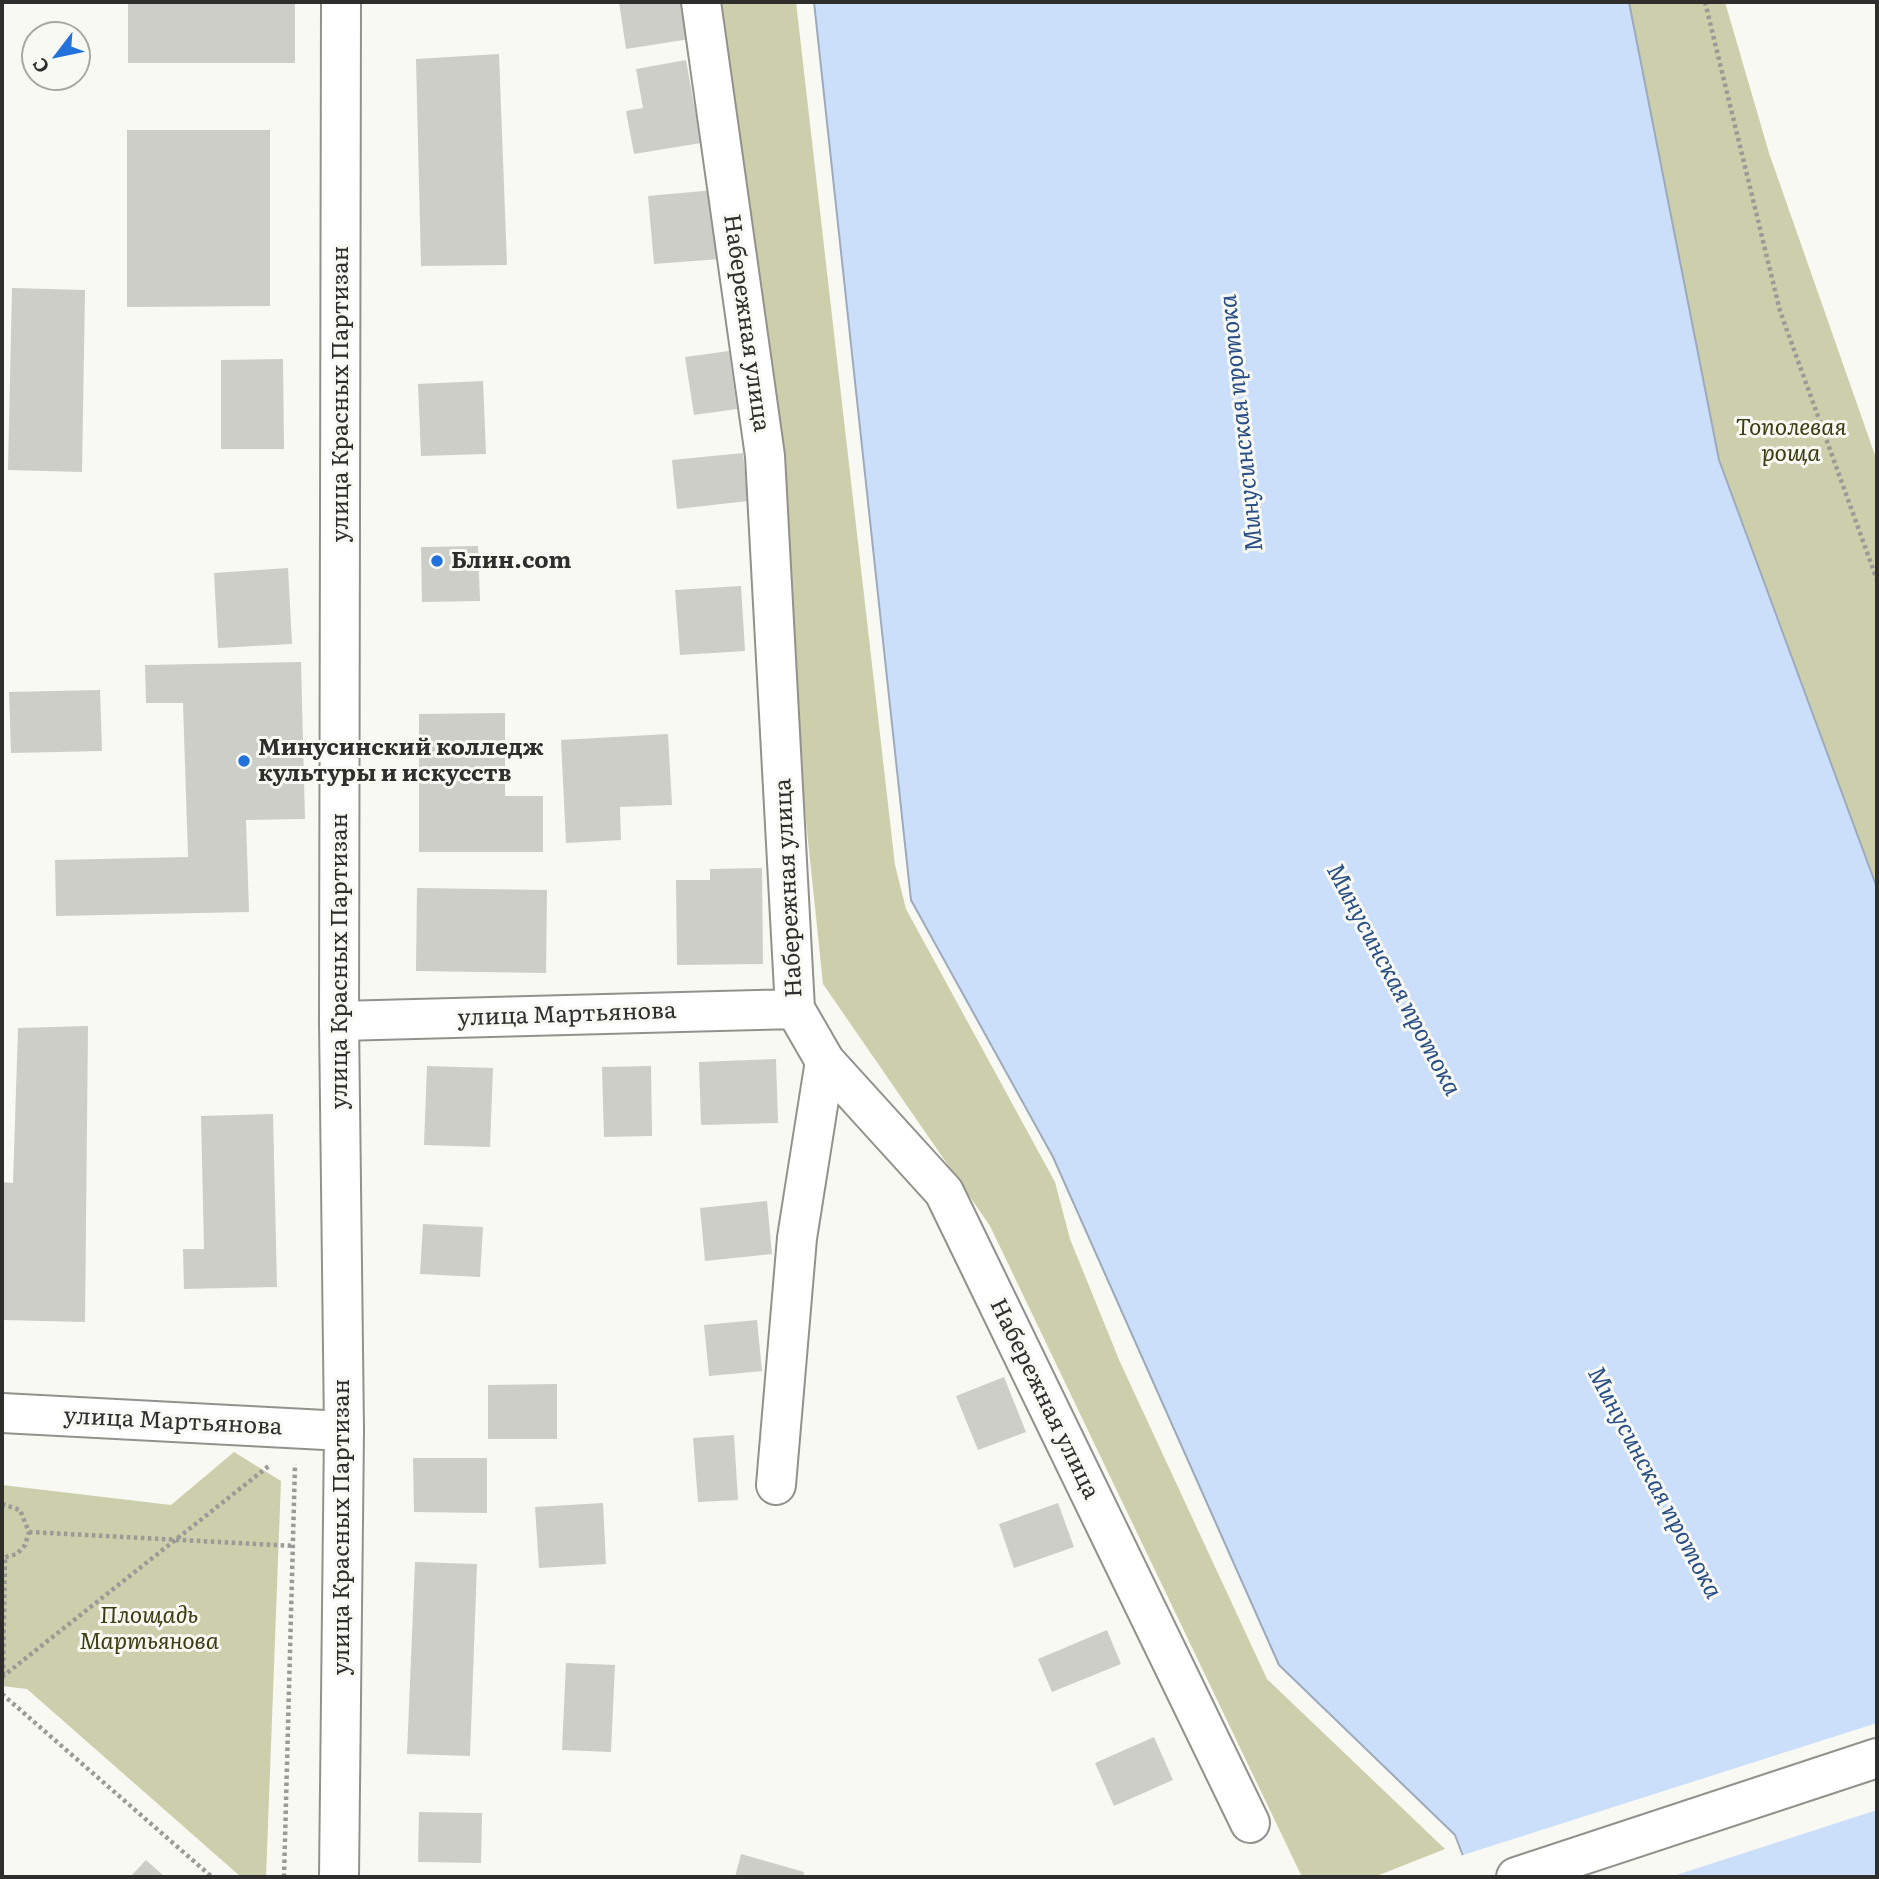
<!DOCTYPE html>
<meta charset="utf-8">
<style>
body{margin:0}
#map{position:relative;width:1879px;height:1879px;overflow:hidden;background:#f8f9f3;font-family:Literata,serif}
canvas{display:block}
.frame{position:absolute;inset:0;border:4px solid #2e2e2c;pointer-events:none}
.north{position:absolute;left:21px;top:21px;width:70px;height:70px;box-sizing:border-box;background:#f8f9f3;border:2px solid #a7a8a3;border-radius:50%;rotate:238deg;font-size:19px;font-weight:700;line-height:28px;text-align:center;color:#2e2e2c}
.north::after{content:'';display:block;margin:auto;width:24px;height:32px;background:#2372dc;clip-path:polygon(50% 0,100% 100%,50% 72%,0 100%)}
</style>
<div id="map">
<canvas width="1879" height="1879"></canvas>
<div class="frame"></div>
<div class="north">С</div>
</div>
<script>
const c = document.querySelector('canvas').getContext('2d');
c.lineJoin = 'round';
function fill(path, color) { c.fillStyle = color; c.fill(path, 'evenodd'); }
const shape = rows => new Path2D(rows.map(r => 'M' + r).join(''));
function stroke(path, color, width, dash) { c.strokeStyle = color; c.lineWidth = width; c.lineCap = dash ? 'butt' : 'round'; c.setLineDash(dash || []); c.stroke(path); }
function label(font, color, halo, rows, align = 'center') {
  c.font = font + ' Literata,serif'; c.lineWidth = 6; c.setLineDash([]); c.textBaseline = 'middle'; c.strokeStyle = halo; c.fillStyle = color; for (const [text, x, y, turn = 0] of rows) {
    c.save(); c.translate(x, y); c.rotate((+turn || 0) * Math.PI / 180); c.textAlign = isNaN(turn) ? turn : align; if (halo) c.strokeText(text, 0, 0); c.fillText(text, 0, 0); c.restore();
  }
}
fill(shape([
 [713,2,796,2,895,865,906,909,1055,1182,1070,1239,1120,1362,1267,1679,1445,1849,1374,1877,1302,1877,990,1226,823,984,741,198],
 [1629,2,1725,2,1769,153,1877,461,1877,888,1719,460],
 [234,1452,281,1481,266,1877,241,1877,27,1689,2,1686,2,1485,171,1505]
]), '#cdcfac');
const water = shape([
 [814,2,1629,2,1719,460,1877,888,1877,1877,1471,1877,1455,1835,1279,1665,1053,1157,911,900,814,2]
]);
fill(water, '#ccdffa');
stroke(water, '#9daabc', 2);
fill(shape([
 [1877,1723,1877,1810,1670,1877,1468,1877,1460,1856]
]), '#f8f9f3');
fill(shape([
 [128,2,295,2,295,63,128,63],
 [619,2,684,2,690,39,626,49],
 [499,54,507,265,421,266,416,59],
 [686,60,701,143,634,154,626,111,643,108,636,69],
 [127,130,270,130,270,306,127,307],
 [714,190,720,259,654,264,648,196],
 [12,288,85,290,82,472,8,470],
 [729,351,737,409,694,415,685,357],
 [283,359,284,449,221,449,221,360],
 [483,381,486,454,421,456,418,384],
 [743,453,748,501,677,509,672,460],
 [478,546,480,601,422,602,421,547],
 [288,568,292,644,218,648,214,573],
 [741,586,745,651,680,655,675,590],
 [301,662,305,819,246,820,249,912,56,916,55,860,188,857,183,703,146,703,145,665],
 [100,690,102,751,11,753,9,692],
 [505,713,505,796,543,796,543,852,419,852,419,714],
 [668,734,672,805,620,807,621,840,566,843,561,740],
 [762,868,763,964,677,965,676,880,710,880,710,869],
 [417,888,547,890,546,973,416,971],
 [88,1026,85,1322,2,1320,2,1182,13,1183,18,1028],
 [776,1059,778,1123,701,1125,699,1062],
 [427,1066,493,1068,490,1147,424,1145],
 [651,1066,652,1136,604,1137,602,1067],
 [273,1114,277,1287,184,1289,183,1249,204,1249,201,1116],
 [767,1201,772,1254,705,1261,700,1208],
 [423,1224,483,1227,480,1277,420,1274],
 [757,1320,762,1371,709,1376,704,1325],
 [1004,1377,1026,1432,978,1450,956,1396],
 [557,1384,557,1439,488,1439,488,1385],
 [734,1435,738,1500,698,1502,693,1438],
 [413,1458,487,1458,487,1513,414,1512],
 [603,1503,606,1564,539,1568,535,1507],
 [1058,1503,1074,1547,1014,1568,999,1524],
 [415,1562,477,1564,470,1756,407,1754],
 [1107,1630,1121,1664,1052,1692,1038,1659],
 [566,1663,615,1665,611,1752,562,1750],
 [1154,1737,1173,1780,1114,1806,1095,1763],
 [419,1812,482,1813,481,1863,418,1862],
 [741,1854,804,1872,803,1877,735,1877],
 [146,1860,165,1877,130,1877]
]), '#cdcec8');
const minor = shape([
 [701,2,765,456,795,1009,825,1061,944,1192,1250,1823],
 [339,1021,795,1009],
 [2,1413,344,1431],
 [776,1485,797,1238,825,1061]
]);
const major = shape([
 [339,1877,344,1431,339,1021,341,2],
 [1516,1877,1877,1758]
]);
stroke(minor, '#92928d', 42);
stroke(major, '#92928d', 42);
stroke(shape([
 [1705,2,1780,311,1877,580],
 [2,1504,20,1510,29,1532,25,1545,17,1554,2,1558],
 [29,1532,295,1546],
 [3,1675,5,1558],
 [2,1677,270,1465],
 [2,1694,212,1877],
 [284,1877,295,1464]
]), '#9a9a96', 4.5, [3.5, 3.5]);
stroke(minor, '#fff', 38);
stroke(major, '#fff', 38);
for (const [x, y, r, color] of [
 [437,561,7,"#2372dc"],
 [244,761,7,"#2372dc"]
]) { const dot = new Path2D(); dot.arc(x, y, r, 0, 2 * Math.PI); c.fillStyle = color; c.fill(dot); stroke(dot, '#f8f9f3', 2.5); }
label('23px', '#2e2e2c', '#f8f9f3', [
 ["Набережная улица",746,323,82],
 ["улица Красных Партизан",341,394,-90],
 ["Набережная улица",789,888,-93],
 ["улица Красных Партизан",340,961,-90],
 ["улица Мартьянова",567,1015,-2],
 ["Набережная улица",1044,1399,64],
 ["улица Мартьянова",173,1422,3],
 ["улица Красных Партизан",342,1527,-90]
]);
label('italic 23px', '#3d3d14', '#f8f9f3', [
 ["Тополевая",1791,428],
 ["роща",1791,454],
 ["Площадь",149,1616],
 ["Мартьянова",149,1642]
]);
label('bold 23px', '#2e2e2c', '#f8f9f3', [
 ["Блин.com",451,561],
 ["Минусинский колледж",258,748],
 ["культуры и искусств",258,774]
], 'left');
label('italic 24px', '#2a4f86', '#f8f9f3', [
 ["Минусинская протока",1242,423,-96],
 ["Минусинская протока",1393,980,62],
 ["Минусинская протока",1654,1483,62]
]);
</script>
